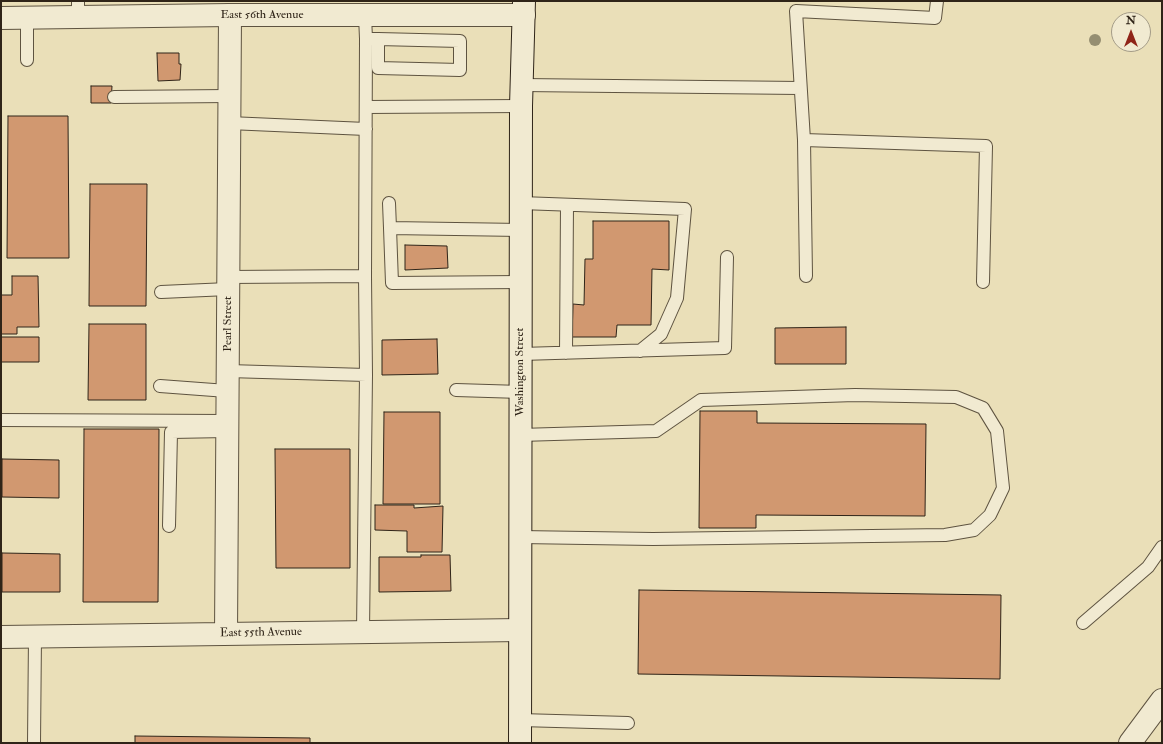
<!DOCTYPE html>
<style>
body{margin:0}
#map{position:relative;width:1163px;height:744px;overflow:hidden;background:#eadfb8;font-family:"IM FELL Double Pica",serif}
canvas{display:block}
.frame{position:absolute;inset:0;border:2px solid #2f2418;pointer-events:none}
.north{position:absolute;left:1111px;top:12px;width:40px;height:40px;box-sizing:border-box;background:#f1ead1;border:1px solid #a39b87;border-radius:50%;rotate:0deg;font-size:11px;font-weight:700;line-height:16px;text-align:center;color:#2f2418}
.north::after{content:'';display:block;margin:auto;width:14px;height:18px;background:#8f2418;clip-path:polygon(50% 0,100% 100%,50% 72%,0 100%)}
</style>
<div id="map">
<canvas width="1163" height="744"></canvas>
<div class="frame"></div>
<div class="north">N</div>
</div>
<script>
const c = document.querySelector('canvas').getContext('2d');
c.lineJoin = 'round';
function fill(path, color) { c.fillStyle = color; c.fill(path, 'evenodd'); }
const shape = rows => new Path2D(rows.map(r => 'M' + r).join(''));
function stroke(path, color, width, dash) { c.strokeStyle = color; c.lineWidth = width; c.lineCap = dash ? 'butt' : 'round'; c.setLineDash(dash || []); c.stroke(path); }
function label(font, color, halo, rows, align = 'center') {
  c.font = font + ' "IM FELL Double Pica",serif'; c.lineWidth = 3; c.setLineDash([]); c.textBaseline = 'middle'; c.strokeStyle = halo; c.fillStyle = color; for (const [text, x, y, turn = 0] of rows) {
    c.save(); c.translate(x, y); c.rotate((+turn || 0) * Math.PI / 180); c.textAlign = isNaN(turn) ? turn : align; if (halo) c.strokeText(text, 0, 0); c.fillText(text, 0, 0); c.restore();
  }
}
const building = shape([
 [157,53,179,53,179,64,181,64,180,80,158,81,157,53],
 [91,86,112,86,111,103,91,103,91,86],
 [8,116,68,116,69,258,7,258,8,116],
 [90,184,147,184,146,306,89,306,90,184],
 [593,221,669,221,669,270,652,269,651,325,617,325,616,337,572,337,573,304,584,305,585,259,593,259,593,221],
 [405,245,447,246,448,268,405,270,405,245],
 [12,276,38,276,39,327,17,327,17,334,1,334,1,295,12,295,12,276],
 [89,324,146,324,146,400,88,400,89,324],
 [846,327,846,364,775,364,775,328,846,327],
 [1,337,39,337,39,362,1,362,1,337],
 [437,339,438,374,382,375,382,340,437,339],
 [700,411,757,411,757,423,926,424,925,516,756,515,756,528,699,528,700,411],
 [384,412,440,412,440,504,383,504,384,412],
 [84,429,159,429,158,602,83,602,84,429],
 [275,449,350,449,350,568,276,568,275,449],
 [2,459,59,460,59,498,2,497,2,459],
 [375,505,414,505,414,508,443,506,442,552,407,552,407,531,375,530,375,505],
 [2,553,60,554,60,592,2,592,2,553],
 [421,555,450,555,451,591,379,592,379,557,421,557,421,555],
 [639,590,1001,595,1000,679,638,674,639,590],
 [135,736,310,738,310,743,135,743,135,736]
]);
fill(building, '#d19870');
stroke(building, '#2f2418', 1);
const service = shape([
 [365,15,366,39,378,39,460,41,460,70,378,68,378,39],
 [78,17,78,1],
 [27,60,27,18],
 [522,85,800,88],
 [114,97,229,96],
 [366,107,521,106],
 [229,123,366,129],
 [804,140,986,146,983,282],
 [389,203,390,228,521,230],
 [521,203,685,209,677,298,661,334,640,351],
 [390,228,392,283,521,282],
 [365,276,366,39],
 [806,276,804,140,796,11,935,18,937,1],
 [161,292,228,289],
 [566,353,567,205],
 [521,354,725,348,727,257],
 [228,371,366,375,365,276,228,277],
 [160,386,227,391],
 [456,390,521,392],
 [1,420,227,421],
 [520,435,656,431,701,400,855,395,956,397,983,408,997,431,1003,488,990,515,974,530,945,535,653,539,520,537],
 [169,526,171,432,227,431],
 [1083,623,1148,567,1162,547],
 [363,632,366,375],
 [520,720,628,723],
 [34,743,35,636]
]);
const minor = shape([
 [226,634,230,15],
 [1,637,520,630],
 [1130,743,1162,700]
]);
const tertiary = shape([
 [1,18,230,15,524,15]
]);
const secondary = shape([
 [520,743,521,106,524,1]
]);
stroke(service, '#5e5340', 14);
stroke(minor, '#5e5340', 24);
stroke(tertiary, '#5e5340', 24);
stroke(secondary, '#2f2418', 24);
stroke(service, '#f1ead1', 12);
stroke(minor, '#f1ead1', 22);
stroke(tertiary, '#f1ead1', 22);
stroke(secondary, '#f1ead1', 22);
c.fillStyle = '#958e71';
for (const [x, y] of [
 [1095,40]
]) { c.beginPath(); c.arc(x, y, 6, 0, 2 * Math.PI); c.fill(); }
label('12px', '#2f2418', '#f1ead1', [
 ["East 56th Avenue",262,15],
 ["Pearl Street",228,324,-90],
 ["Washington Street",520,372,-90],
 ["East 55th Avenue",261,633,-1]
]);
</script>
